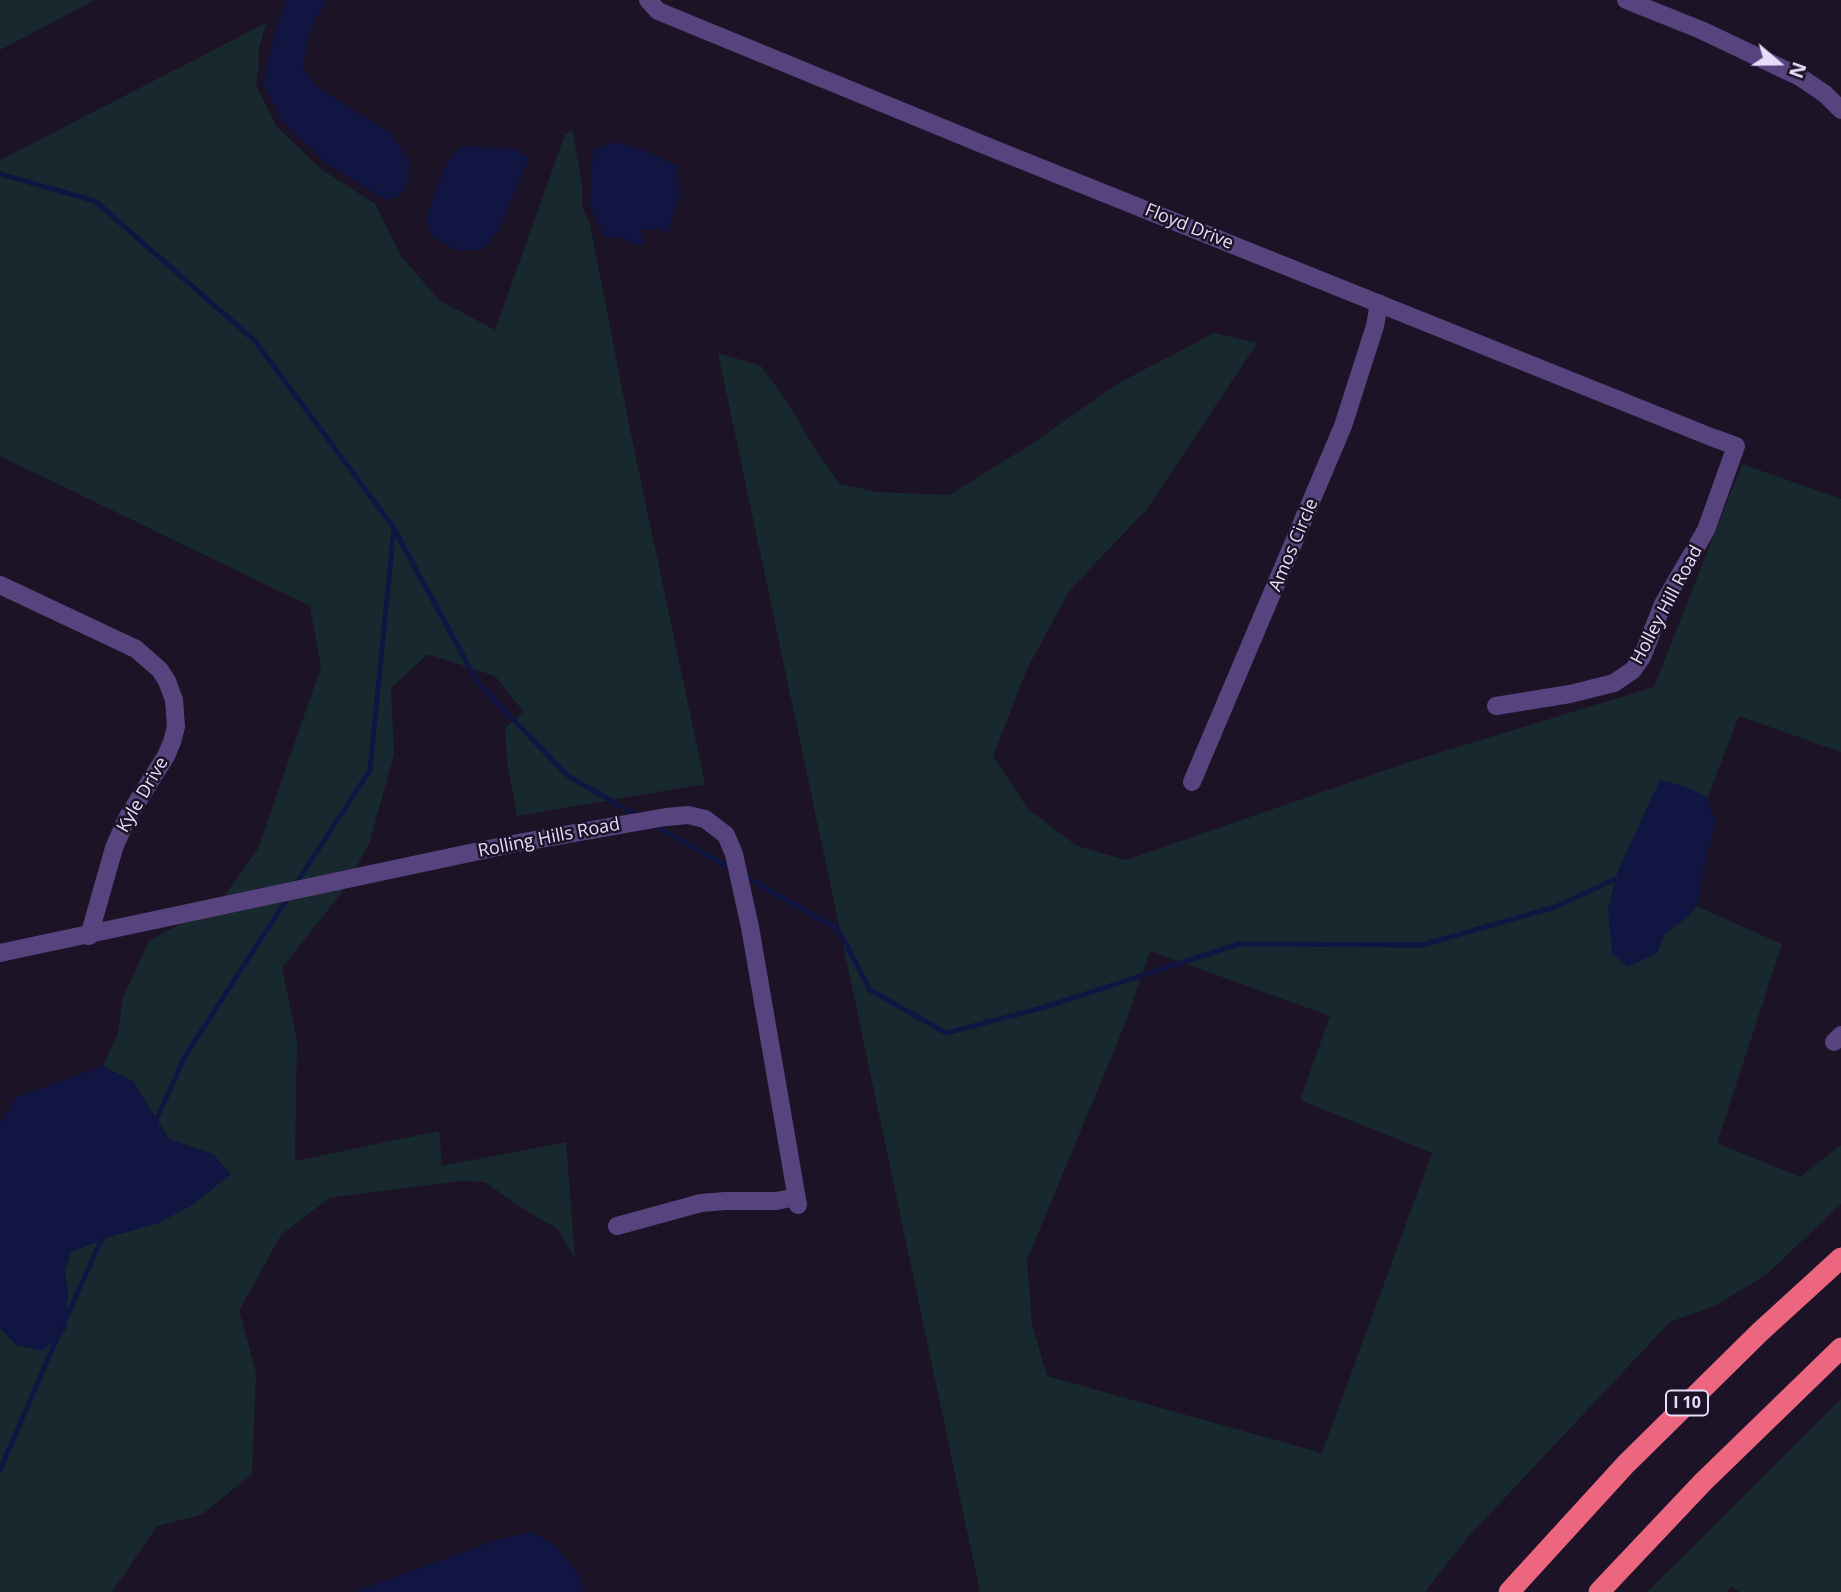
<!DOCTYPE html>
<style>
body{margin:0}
#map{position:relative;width:1841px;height:1592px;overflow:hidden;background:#1c1326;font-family:"Open Sans",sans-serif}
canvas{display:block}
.north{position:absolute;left:1743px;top:28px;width:70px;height:70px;-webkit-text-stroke:5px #1c1326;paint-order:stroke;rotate:110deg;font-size:19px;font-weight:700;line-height:28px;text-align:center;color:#e8dcfb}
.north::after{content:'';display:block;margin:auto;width:24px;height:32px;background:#e8dcfb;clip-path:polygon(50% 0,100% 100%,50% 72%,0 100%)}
</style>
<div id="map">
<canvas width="1841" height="1592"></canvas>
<div class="north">N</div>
</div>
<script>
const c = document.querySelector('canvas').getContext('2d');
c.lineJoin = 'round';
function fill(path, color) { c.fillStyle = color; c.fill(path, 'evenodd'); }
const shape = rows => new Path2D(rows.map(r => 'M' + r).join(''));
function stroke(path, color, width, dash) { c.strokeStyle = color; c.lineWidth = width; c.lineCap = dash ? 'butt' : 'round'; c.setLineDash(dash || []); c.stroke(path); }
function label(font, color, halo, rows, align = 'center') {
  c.font = font + ' "Open Sans",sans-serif'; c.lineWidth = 5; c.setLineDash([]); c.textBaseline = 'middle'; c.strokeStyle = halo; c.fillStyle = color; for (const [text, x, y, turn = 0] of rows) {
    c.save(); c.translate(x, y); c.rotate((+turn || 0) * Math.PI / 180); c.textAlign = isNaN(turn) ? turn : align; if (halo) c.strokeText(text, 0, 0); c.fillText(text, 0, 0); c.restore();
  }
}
fill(shape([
 [0,0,95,0,0,50],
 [266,23,258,52,259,63,256,85,276,126,321,169,375,204,401,256,439,300,495,330,565,135,572,130,582,184,582,207,590,224,629,425,705,784,517,816,507,762,505,728,524,712,495,676,428,654,391,688,394,754,370,841,356,868,224,896,258,849,321,667,310,606,0,456,0,160],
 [1214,333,1257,343,1147,509,1069,591,1027,669,993,756,1028,809,1077,846,1126,860,1409,762,1654,687,1742,464,1841,499,1841,752,1739,716,1707,799,1687,787,1660,781,1618,871,1608,909,1657,953,1665,933,1687,918,1696,906,1782,944,1717,1143,1800,1177,1841,1145,1841,1204,1767,1274,1717,1305,1670,1322,1468,1537,1425,1592,980,1592,718,353,761,366,787,402,818,454,840,484,877,492,949,495,1033,443,1117,384],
 [1150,951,1330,1016,1300,1100,1432,1153,1322,1453,1047,1376,1032,1324,1027,1260,1125,1024],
 [345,888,282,968,297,1040,295,1161,439,1131,442,1166,566,1142,575,1259,558,1229,526,1211,485,1182,460,1181,329,1198,281,1235,239,1311,256,1372,252,1474,201,1515,157,1526,112,1592,0,1592,0,1328,16,1345,68,1295,65,1271,71,1252,109,1237,158,1223,194,1204,213,1154,169,1139,133,1081,103,1066,118,1033,123,998,149,941,180,924],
 [1841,1399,1841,1592,1740,1592,1731,1587,1727,1592,1647,1592]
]), '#17292f');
fill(shape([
 [286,0,328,0,316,19,306,46,303,69,320,89,391,133,409,160,408,183,400,196,386,200,327,164,282,121,263,83,275,33],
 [614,142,646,151,678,166,679,199,671,219,668,234,660,230,640,230,644,245,632,245,622,236,606,238,590,207,593,149],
 [461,146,515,149,529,159,499,229,483,250,456,250,432,236,426,218,447,162],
 [1660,780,1687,787,1706,797,1716,822,1704,866,1698,904,1687,918,1665,933,1657,953,1627,967,1612,953,1608,909,1618,871],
 [103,1066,132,1081,169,1139,213,1154,231,1174,194,1204,158,1223,109,1237,71,1252,65,1271,68,1295,66,1330,42,1351,16,1345,0,1328,0,1123,16,1097],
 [533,1532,555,1546,579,1575,584,1592,354,1592,502,1538]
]), '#111541');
stroke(shape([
 [0,174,95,201,255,341,394,528,370,770,296,884],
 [394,529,478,683,568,776,638,816],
 [652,824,732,869],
 [744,876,838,929,870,990,946,1033,1042,1008,1239,944,1422,945,1555,907,1622,876],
 [154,1125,185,1056,289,896],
 [64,1323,103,1236],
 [0,1470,60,1331]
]), '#111541', 5);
stroke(shape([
 [648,0,658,11,994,149,1711,437,1736,446,1706,530,1663,604,1642,657,1633,670,1614,683,1570,694,1496,706],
 [1626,0,1701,30,1800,77,1825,94,1841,110],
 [0,585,136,649,160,670,167,681,174,700,176,727,172,742,166,756,127,818,114,848,89,936],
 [1192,782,1343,426,1375,326,1379,303],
 [0,953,512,844,666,817,688,815,705,819,726,835,734,854,750,927,798,1205],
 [1834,1042,1841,1035],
 [617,1226,701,1203,725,1201,776,1201,796,1197]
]), '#57447f', 18);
stroke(shape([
 [1509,1592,1626,1464,1760,1332,1841,1258],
 [1599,1592,1703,1482,1841,1348]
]), '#ec6680', 21);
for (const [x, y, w] of [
 [1687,1403,42]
]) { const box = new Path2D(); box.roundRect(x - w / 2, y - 12.5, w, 25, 5); c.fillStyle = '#1c1326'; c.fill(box); stroke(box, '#e8dcfb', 2); }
label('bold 16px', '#e8dcfb', null, [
 ["I 10",1687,1403]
]);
label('18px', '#e8dcfb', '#1c1326', [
 ["Floyd Drive",1189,227,22],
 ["Amos Circle",1294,545,-67],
 ["Holley Hill Road",1667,605,-62],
 ["Kyle Drive",143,795,-60],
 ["Rolling Hills Road",549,838,-11]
]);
</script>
